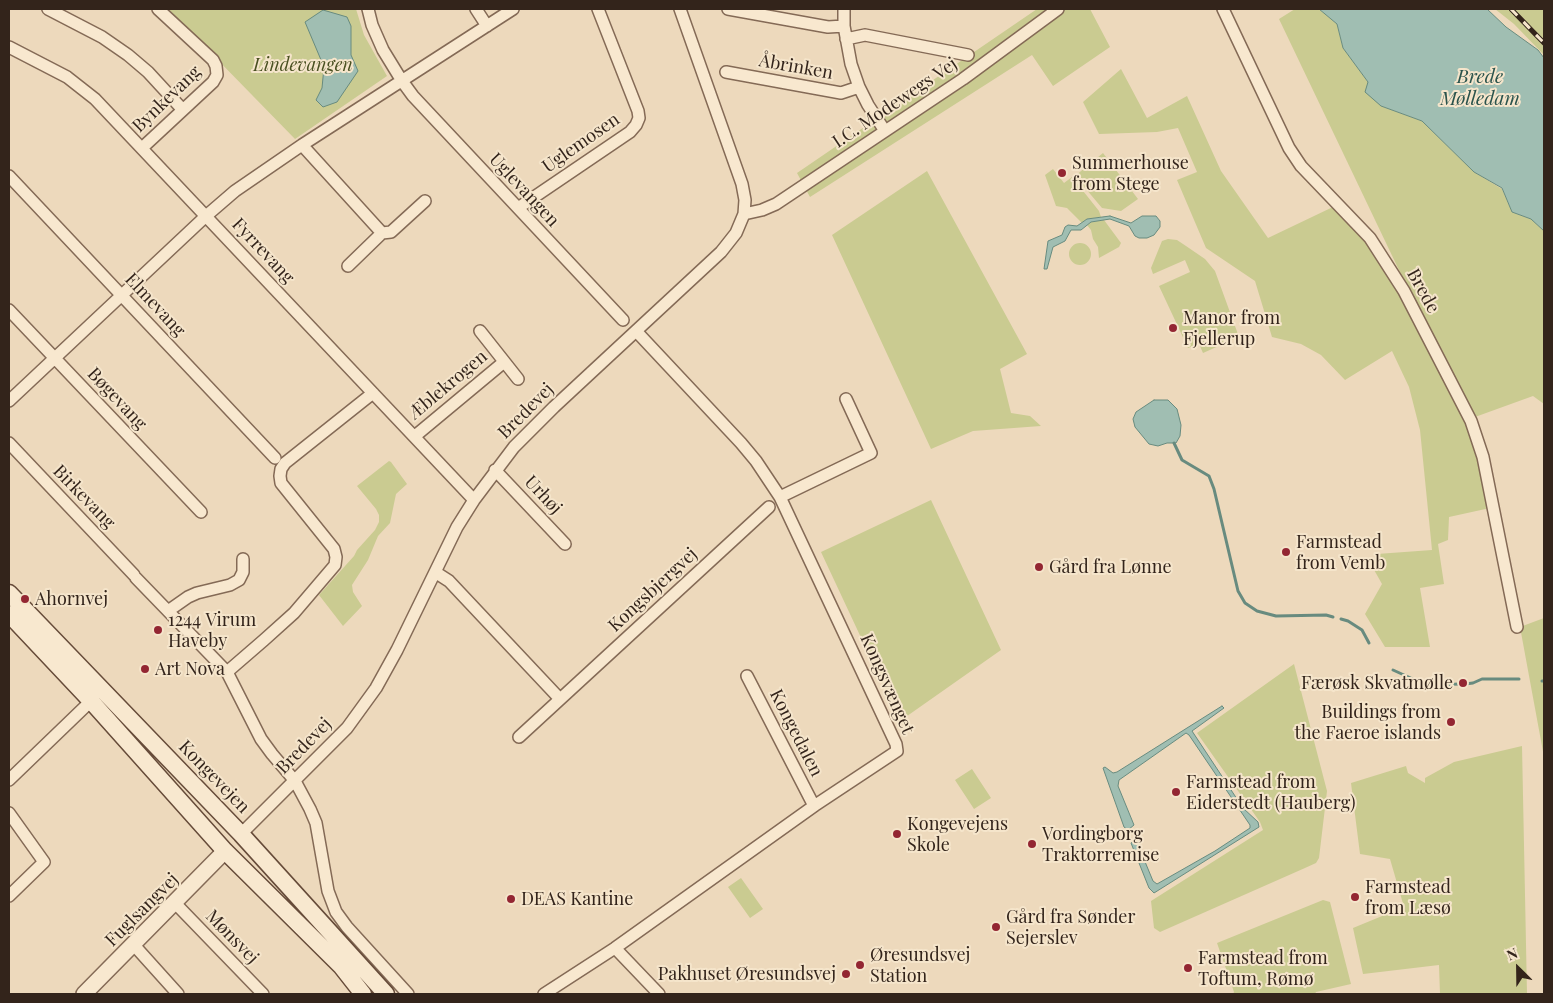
<!DOCTYPE html>
<meta charset="utf-8">
<style>
body{margin:0}
#map{position:relative;width:1553px;height:1003px;overflow:hidden;background:#edd9bc;font-family:"Playfair Display",serif}
canvas{display:block}
.frame{position:absolute;inset:0;border:10px solid #33241b;pointer-events:none}
.north{position:absolute;left:1493px;top:943px;width:50px;height:50px;-webkit-text-stroke:4px #f5e5cb;paint-order:stroke;rotate:337deg;font-size:14px;font-weight:700;line-height:20px;text-align:center;color:#33241b}
.north::after{content:'';display:block;margin:auto;width:18px;height:22px;background:#33241b;clip-path:polygon(50% 0,100% 100%,50% 72%,0 100%)}
</style>
<div id="map">
<canvas width="1553" height="1003"></canvas>
<div class="frame"></div>
<div class="north">N</div>
</div>
<script>
const c = document.querySelector('canvas').getContext('2d');
c.lineJoin = 'round';
function fill(path, color) { c.fillStyle = color; c.fill(path, 'evenodd'); }
const shape = rows => new Path2D(rows.map(r => 'M' + r).join(''));
function stroke(path, color, width, dash) { c.strokeStyle = color; c.lineWidth = width; c.lineCap = dash ? 'butt' : 'round'; c.setLineDash(dash || []); c.stroke(path); }
function label(font, color, halo, rows, align = 'center') {
  c.font = font + ' "Playfair Display",serif'; c.lineWidth = 4; c.setLineDash([]); c.textBaseline = 'middle'; c.strokeStyle = halo; c.fillStyle = color; for (const [text, x, y, turn = 0] of rows) {
    c.save(); c.translate(x, y); c.rotate((+turn || 0) * Math.PI / 180); c.textAlign = isNaN(turn) ? turn : align; if (halo) c.strokeText(text, 0, 0); c.fillText(text, 0, 0); c.restore();
  }
}
fill(shape([
 [168,9,356,9,364,35,387,76,295,139],
 [1037,9,1090,9,1110,47,1053,86,1032,55,810,197,797,173],
 [1295,9,1319,9,1337,24,1343,48,1368,82,1381,106,1422,121,1474,172,1502,189,1512,212,1531,219,1544,231,1544,404,1533,396,1475,417,1408,289,1279,19],
 [1495,9,1544,9,1544,55,1514,24],
 [1121,69,1147,118,1187,96,1221,171,1268,238,1335,206,1368,241,1401,292,1466,420,1479,459,1490,508,1449,517,1448,540,1438,544,1444,584,1420,588,1430,647,1385,647,1365,614,1382,584,1373,568,1377,554,1432,550,1420,430,1409,387,1392,351,1345,380,1321,355,1301,344,1272,337,1255,281,1206,248,1177,180,1197,172,1178,128,1157,132,1099,134,1083,102],
 [1103,153,1138,199,1121,211,1102,208,1075,176],
 [1053,169,1064,183,1072,177,1099,211,1101,217,1087,219,1082,223,1067,208,1056,206,1045,175],
 [927,171,1027,354,1000,369,1011,413,1030,416,1041,426,973,431,931,449,832,235],
 [1104,220,1121,243,1119,247,1099,258,1098,247,1093,239,1091,230,1087,225,1091,222],
 [1168,239,1177,240,1186,246,1205,259,1215,271,1239,337,1203,353,1199,344,1188,348,1159,286,1190,272,1185,260,1153,274,1151,268,1162,241],
 '1069 254a11 11 0 1 1 22 0a11 11 0 1 1-22 0Z',
 [389,461,391,462,407,484,396,494,390,523,378,536,368,560,352,585,353,592,362,606,343,626,319,595,354,556,357,550,375,530,379,522,379,515,376,509,357,486],
 [931,500,1001,650,900,721,821,552],
 [1544,618,1544,757,1520,627],
 [1294,664,1327,791,1319,858,1316,863,1305,868,1160,932,1154,928,1151,901,1263,830,1260,822,1197,733],
 [1522,746,1527,994,1440,994,1439,965,1363,974,1353,928,1404,907,1390,859,1360,854,1351,783,1406,766,1408,773,1425,783,1425,778,1454,762],
 [972,769,991,798,974,809,955,780],
 [741,878,763,909,750,918,728,887],
 [1323,900,1330,902,1351,984,1316,992,1315,994,1233,994,1234,992,1217,943]
]), '#cacb91');
const water = shape([
 [1319,9,1487,9,1506,27,1538,50,1544,58,1544,231,1531,219,1512,212,1502,188,1474,172,1422,121,1381,106,1365,92,1368,82,1343,48,1337,24,1319,9],
 [323,10,347,17,351,26,351,55,358,71,337,102,323,107,316,100,322,88,324,67,305,22,323,10],
 [1110,216,1131,223,1142,216,1156,216,1160,221,1160,227,1154,235,1147,238,1139,238,1135,236,1129,226,1110,219,1091,222,1081,230,1071,230,1065,241,1053,247,1047,269,1044,269,1048,241,1062,235,1065,227,1068,225,1077,226,1087,219,1110,216],
 [1154,400,1168,400,1177,409,1181,425,1180,436,1176,443,1167,443,1158,446,1149,444,1135,427,1133,419,1136,412,1154,400],
 [1222,706,1224,708,1192,731,1243,808,1258,822,1259,827,1154,893,1149,888,1131,843,1136,840,1153,881,1157,884,1215,851,1250,828,1250,825,1189,735,1186,733,1119,780,1118,786,1134,825,1128,830,1124,827,1103,768,1105,767,1113,773,1117,772,1222,706]
]);
fill(water, '#a0beb2');
stroke(water, '#688b7f', 1);
stroke(shape([
 [1174,443,1182,460,1209,476,1214,489,1238,591,1245,603,1257,611,1276,616,1326,615,1333,617],
 [1341,619,1348,621,1362,630,1369,643],
 [1393,670,1426,685,1461,684],
 [1542,681,1544,681],
 [1465,684,1473,683,1482,679,1519,679]
]), '#688b7f', 3);
const minor = shape([
 [48,9,102,37,128,55,148,72,183,110],
 [368,9,372,25,383,50,402,81,413,96,623,320],
 [476,9,487,26],
 [728,9,828,27,844,26],
 [844,9,844,26,851,64,859,87,868,105,885,131],
 [1223,9,1289,148,1301,166,1370,238,1404,291,1471,421,1483,457,1517,627],
 [846,39,865,35,968,55],
 [9,47,67,77,95,99,474,500],
 [726,72,841,93,859,87],
 [302,145,382,233],
 [142,148,213,82,217,75,216,66,213,60,158,9],
 [9,176,275,458],
 [518,208,630,132,636,125,639,118,638,111,598,9],
 [744,214,762,210,776,204,963,79,1058,9],
 [348,266,382,233,391,232,425,201],
 [9,310,201,512],
 [480,331,518,379],
 [9,401,206,216,235,191,302,145,513,9],
 [415,436,504,362],
 [9,443,134,575],
 [495,470,565,544],
 [780,497,871,453,846,399],
 [435,572,449,581,560,699],
 [136,578,227,672,261,739,272,754,295,781,310,809,316,823,328,891,336,912,347,927,408,994],
 [168,611,188,597,197,593,230,585,239,580,243,572,243,559],
 [227,672,264,640,294,613,335,565,336,557,334,549,281,483,280,476,281,469,285,463,373,393],
 [747,676,814,806],
 [519,737,769,507],
 [9,780,91,701],
 [9,813,44,862,9,896],
 [241,834,347,728,376,688,397,650,457,527,474,500,514,447,554,407,721,252,736,233,744,214,745,200,742,184,680,9],
 [175,903,263,994],
 [133,944,178,994],
 [615,948,659,994],
 [544,994,615,948,814,806,897,751,896,744,780,497,756,461,741,443,636,331]
]);
const tertiary = shape([
 [84,994,225,851]
]);
const secondary = shape([
 [9,593,241,834,386,994],
 [9,614,91,701,225,851,341,966,363,994]
]);
stroke(minor, '#846a56', 14);
stroke(tertiary, '#846a56', 18);
stroke(secondary, '#664b39', 19);
stroke(minor, '#f8e8cf', 11);
stroke(tertiary, '#f8e8cf', 15);
stroke(secondary, '#f8e8cf', 16);
const rail = shape([
 [1511,9,1544,43]
]);
stroke(rail, '#33241b', 5);
stroke(rail, '#f5e5cb', 3, [9]);
for (const [x, y, r, color] of [
 [1062,173,5,"#932632"],
 [1173,328,5,"#932632"],
 [1286,552,5,"#932632"],
 [1039,567,5,"#932632"],
 [25,599,5,"#932632"],
 [158,630,5,"#932632"],
 [145,669,5,"#932632"],
 [1463,683,5,"#932632"],
 [1451,722,5,"#932632"],
 [1176,792,5,"#932632"],
 [897,834,5,"#932632"],
 [1032,844,5,"#932632"],
 [1355,897,5,"#932632"],
 [511,899,5,"#932632"],
 [996,927,5,"#932632"],
 [860,965,5,"#932632"],
 [1188,968,5,"#932632"],
 [846,974,5,"#932632"]
]) { const dot = new Path2D(); dot.arc(x, y, r, 0, 2 * Math.PI); c.fillStyle = color; c.fill(dot); stroke(dot, '#f5e5cb', 2); }
label('italic 18px', '#495021', '#f5e5cb', [
 ["Lindevangen",303,65]
]);
label('18px', '#33241b', '#f5e5cb', [
 ["Åbrinken",796,67,10],
 ["Bynkevang",167,99,-44],
 ["I.C. Modewegs Vej",895,103,-34],
 ["Uglemosen",581,143,-35],
 ["Uglevangen",524,190,47],
 ["Fyrrevang",263,251,47],
 ["Brede",1423,291,61],
 ["Elmevang",155,305,47],
 ["Æblekrogen",448,385,-40],
 ["Bøgevang",117,399,47],
 ["Bredevej",526,411,-45],
 ["Urhøj",543,495,47],
 ["Birkevang",84,497,46],
 ["Kongsbjergvej",653,590,-43],
 ["Kongsvænget",887,684,66],
 ["Kongedalen",796,733,63],
 ["Bredevej",304,746,-46],
 ["Kongevejen",214,777,46],
 ["Fuglsangvej",142,910,-45],
 ["Mønsvej",232,937,46]
]);
label('18px', '#33241b', '#f5e5cb', [
 ["Summerhouse",1072,163],
 ["from Stege",1072,184],
 ["Manor from",1183,318],
 ["Fjellerup",1183,339],
 ["Farmstead",1296,542],
 ["from Vemb",1296,563],
 ["Gård fra Lønne",1049,567],
 ["Ahornvej",35,599],
 ["1244 Virum",168,620],
 ["Haveby",168,641],
 ["Art Nova",155,669],
 ["Færøsk Skvatmølle",1453,683,"right"],
 ["Buildings from",1441,712,"right"],
 ["the Faeroe islands",1441,733,"right"],
 ["Farmstead from",1186,782],
 ["Eiderstedt (Hauberg)",1186,803],
 ["Kongevejens",907,824],
 ["Skole",907,845],
 ["Vordingborg",1042,834],
 ["Traktorremise",1042,855],
 ["Farmstead",1365,887],
 ["from Læsø",1365,908],
 ["DEAS Kantine",521,899],
 ["Gård fra Sønder",1006,917],
 ["Sejerslev",1006,938],
 ["Øresundsvej",870,955],
 ["Station",870,976],
 ["Farmstead from",1198,958],
 ["Toftum, Rømø",1198,979],
 ["Pakhuset Øresundsvej",836,974,"right"]
], 'left');
label('italic 19px', '#2a534c', '#f5e5cb', [
 ["Brede",1480,77],
 ["Mølledam",1480,99]
]);
</script>
